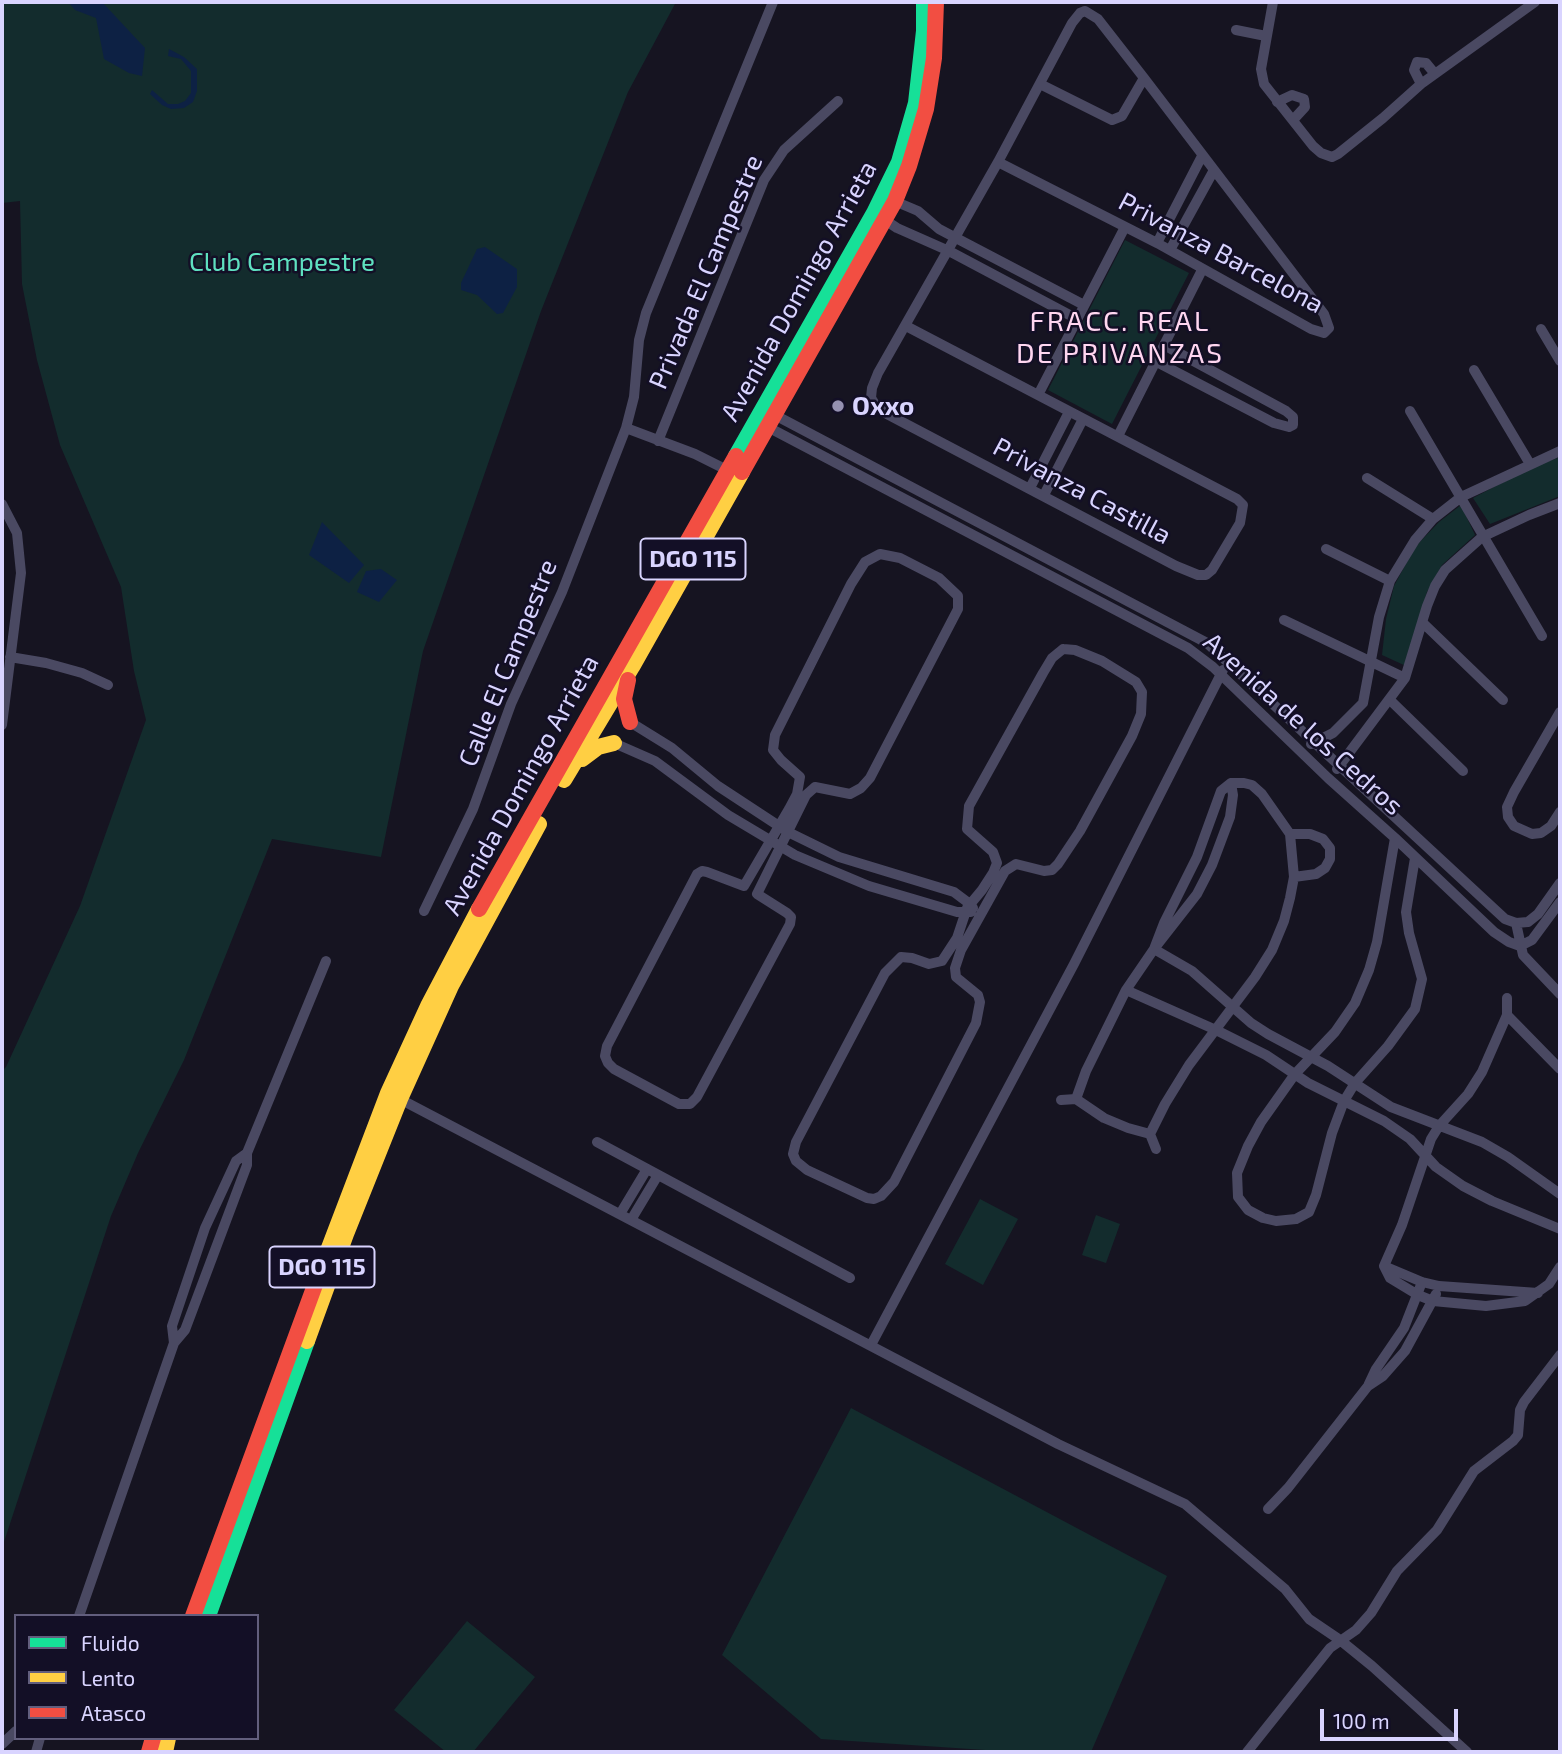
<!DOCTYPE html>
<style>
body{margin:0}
#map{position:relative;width:1562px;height:1754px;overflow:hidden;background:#161421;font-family:"Exo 2",sans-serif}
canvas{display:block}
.frame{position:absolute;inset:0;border:4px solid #d9d4ff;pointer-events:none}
.legend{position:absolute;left:14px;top:1614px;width:245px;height:126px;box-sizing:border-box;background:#130f26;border:2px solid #625e7d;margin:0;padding:9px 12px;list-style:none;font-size:21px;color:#d9d4ff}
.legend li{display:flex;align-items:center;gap:14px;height:35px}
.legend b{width:35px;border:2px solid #625e7d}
.scale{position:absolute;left:1320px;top:1709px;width:138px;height:32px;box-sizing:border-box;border:4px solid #d9d4ff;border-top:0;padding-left:9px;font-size:21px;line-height:24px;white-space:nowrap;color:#d9d4ff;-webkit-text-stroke:5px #130f26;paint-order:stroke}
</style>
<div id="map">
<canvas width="1562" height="1754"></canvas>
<div class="frame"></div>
<ul class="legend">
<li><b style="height:9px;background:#16e098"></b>Fluido</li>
<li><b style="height:9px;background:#ffcf43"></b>Lento</li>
<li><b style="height:9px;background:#f24e42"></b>Atasco</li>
</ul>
<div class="scale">100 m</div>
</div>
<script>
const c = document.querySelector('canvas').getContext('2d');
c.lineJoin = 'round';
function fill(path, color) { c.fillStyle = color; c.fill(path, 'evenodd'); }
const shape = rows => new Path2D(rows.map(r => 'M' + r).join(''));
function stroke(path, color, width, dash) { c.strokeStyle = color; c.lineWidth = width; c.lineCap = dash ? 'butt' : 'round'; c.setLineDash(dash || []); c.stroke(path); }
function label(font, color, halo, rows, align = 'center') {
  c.font = font + ' "Exo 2",sans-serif'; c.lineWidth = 5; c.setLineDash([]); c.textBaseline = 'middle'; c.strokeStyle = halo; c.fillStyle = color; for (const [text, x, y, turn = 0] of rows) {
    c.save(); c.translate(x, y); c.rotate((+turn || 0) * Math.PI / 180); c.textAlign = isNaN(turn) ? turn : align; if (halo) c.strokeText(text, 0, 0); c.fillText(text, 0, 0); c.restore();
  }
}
fill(shape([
 [2,2,676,2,628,92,541,311,423,651,381,857,272,839,184,1060,138,1153,111,1216,2,1548,2,1071,6,1067,80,906,146,720,134,671,121,587,60,445,37,360,22,284,20,201,2,203],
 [1125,240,1189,273,1112,424,1048,390],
 [1560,457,1560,496,1490,524,1473,498,1532,467],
 [1461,505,1475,535,1442,565,1427,592,1406,666,1382,655,1386,619,1394,586,1415,547,1439,522],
 [980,1199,1018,1219,983,1285,945,1264],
 [1096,1215,1120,1224,1106,1263,1082,1255],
 [851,1408,1167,1576,1091,1752,1015,1752,821,1739,722,1655],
 [467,1621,535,1677,473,1752,446,1752,394,1710]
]), '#132c2d');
fill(shape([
 [68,2,102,2,145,48,142,76,129,73,104,59,96,18,75,10],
 [169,49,184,57,197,69,197,91,193,102,184,108,171,109,162,105,150,94,152,90,168,104,178,104,185,101,191,93,191,71,181,59,168,56],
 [485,247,517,269,517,287,503,313,497,314,477,295,461,290,461,283,477,249],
 [322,522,364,565,349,583,309,555],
 [381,569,397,580,379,602,357,592,366,571]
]), '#0d2144');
stroke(shape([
 [1273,2,1261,69,1264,84,1313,146,1321,153,1332,157,1338,154,1383,118,1421,84,1535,2],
 [1236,30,1266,36],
 [1040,84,1112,120,1122,116,1144,78],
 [1421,84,1414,70,1417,62,1426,63,1435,74],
 [1277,102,1292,95,1304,99,1305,107,1293,120],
 [892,200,918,211,939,229,956,238,1084,305],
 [879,216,897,228,949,251,1077,319],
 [1157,243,1202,156],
 [1170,250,1214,170],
 [906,326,1237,499,1243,505,1240,523,1212,570,1206,575,1198,575,1176,566,887,414,876,406,871,398,872,388,878,373,998,162,1072,23,1080,13,1085,11,1098,19,1144,78,1324,314,1329,328,1324,333,1311,329,1157,243,998,162],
 [1541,329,1560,361],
 [1155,361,1274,423,1289,427,1293,425,1293,417,1286,411,1164,345],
 [1474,370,1530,464],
 [1038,395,1125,227],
 [1410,411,1542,636],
 [771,413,1207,643,1505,919,1516,923,1528,922,1538,914,1560,883],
 [762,424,1188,648,1213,667,1328,778,1395,838,1494,932,1509,942,1520,946,1532,940,1560,902],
 [626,428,695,454,731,472],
 [1118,436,1202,270],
 [658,441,764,180,784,150,838,101],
 [1367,478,1433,519],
 [1030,488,1069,412],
 [1044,495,1083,419],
 [2,504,17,533,21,573,2,725],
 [1326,549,1390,581],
 [880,554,900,558,939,578,958,596,958,609,870,778,861,788,850,794,815,787,806,795,757,894,787,913,791,917,790,924,697,1097,690,1104,679,1104,614,1069,608,1063,605,1056,607,1046,697,874,702,871,707,872,744,886,789,809,797,794,800,777,781,760,773,750,775,735,851,584,865,562,880,554],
 [1284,620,1405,678],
 [1423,623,1503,700],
 [1063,649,1075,650,1102,661,1136,682,1142,692,1141,714,1132,736,1080,831,1058,864,1052,870,1044,871,1016,864,1005,871,961,950,955,968,956,977,978,995,980,1002,976,1023,894,1182,881,1196,874,1199,867,1198,807,1170,796,1161,793,1154,796,1142,885,973,901,957,912,958,929,964,942,961,957,938,967,908,982,890,993,873,997,863,993,852,967,829,969,806,1043,673,1052,658,1063,649],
 [10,657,46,663,82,673,108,685],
 [1390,700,1463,771],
 [1560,712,1514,792,1507,807,1508,817,1514,826,1532,834,1541,833,1551,826,1560,812],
 [630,722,672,748,718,786,788,832,839,857,954,892,970,904,973,908],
 [614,743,655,761,728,815,795,855,869,886,957,912,971,912],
 [1311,744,1333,733,1363,703,1379,617,1390,581,1415,540,1433,519,1461,497,1560,451],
 [1337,769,1405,678,1427,606,1435,586,1445,570,1482,537,1529,515,1560,503],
 [1231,783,1221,791,1197,857,1164,923,1154,949,1192,971,1251,1023,1268,1034,1328,1066,1391,1107,1482,1142,1508,1157,1560,1194],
 [1290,834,1310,834,1323,839,1330,848,1330,859,1325,868,1316,874,1294,877],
 [1395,838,1377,942,1369,970,1355,1003,1335,1032,1295,1074,1261,1122,1248,1146,1237,1173,1238,1197,1248,1210,1263,1218,1276,1221,1296,1219,1309,1212,1316,1195,1332,1133,1344,1101,1355,1083,1388,1046,1415,1009,1422,979,1409,933,1406,912,1415,858],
 [424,911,473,809,511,704,562,592,626,428,634,397,639,340,646,313,773,2],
 [1516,923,1523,955,1560,994],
 [1126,990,1216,1030,1266,1055,1308,1083,1384,1121,1410,1139,1436,1167,1463,1186,1492,1201,1560,1229],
 [1507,1015,1507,998],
 [1560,1069,1507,1015,1482,1072,1468,1094,1439,1126,1431,1139,1402,1225,1384,1266,1390,1278,1418,1295,1433,1301,1486,1306,1525,1301,1549,1284,1560,1267],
 [396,1097,1058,1444,1185,1504,1285,1589,1309,1619,1340,1640,1372,1666,1467,1752],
 [1061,1100,1076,1099],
 [1150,1134,1128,1128,1104,1118,1076,1099,1086,1071,1126,990,1154,949,1197,894,1212,865,1230,817,1233,795,1231,783,1244,783,1252,785,1262,794,1290,834,1294,877,1290,898,1284,921,1272,950,1255,977,1189,1065,1165,1104,1150,1134,1156,1149],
 [597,1142,850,1278],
 [620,1214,647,1169],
 [631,1220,658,1175],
 [1384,1266,1422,1282,1439,1286,1538,1293],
 [174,1343,172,1326,205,1228,236,1161,247,1153],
 [871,1345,1074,964,1223,670],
 [1368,1386,1383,1376,1405,1351,1436,1294],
 [1268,1509,1288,1488,1368,1386,1376,1369,1404,1328,1422,1282],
 [79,1616,174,1343,185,1330,247,1165,247,1153,326,961],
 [2,1744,16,1731],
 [36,1752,40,1738],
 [1247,1752,1330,1648,1356,1630,1371,1613,1397,1571,1437,1530,1474,1471,1513,1441,1518,1435,1520,1410,1524,1402,1560,1355]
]), '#4a4962', 10);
stroke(shape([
 [736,456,874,213,899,162,916,103,924,31,924,2],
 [208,1616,307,1341]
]), '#16e098', 16);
stroke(shape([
 [582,759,598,747,614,743],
 [564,780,632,667,742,472],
 [319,1274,388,1093,428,1006,479,909],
 [307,1341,346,1234,400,1099,451,986,539,824],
 [165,1752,168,1738]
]), '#ffcf43', 16);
stroke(shape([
 [742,472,895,201,909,166,926,109,934,58,936,2],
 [628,680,624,699,630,722],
 [479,909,736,456],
 [193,1616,319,1274],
 [149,1752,153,1738]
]), '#f24e42', 16);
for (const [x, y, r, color] of [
 [838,406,7,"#9591b1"]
]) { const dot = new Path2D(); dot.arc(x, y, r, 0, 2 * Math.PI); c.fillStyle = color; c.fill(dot); stroke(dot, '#130f26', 2.5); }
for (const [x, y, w] of [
 [693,559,105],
 [322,1267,105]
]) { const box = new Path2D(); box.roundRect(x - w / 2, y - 20.5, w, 41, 5); c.fillStyle = '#130f26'; c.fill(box); stroke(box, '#d9d4ff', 2); }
label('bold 24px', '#d9d4ff', null, [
 ["DGO 115",693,559],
 ["DGO 115",322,1267]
]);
label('26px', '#d9d4ff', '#130f26', [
 ["Privanza Barcelona",1221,253,28],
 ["Privada El Campestre",706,272,-67],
 ["Avenida Domingo Arrieta",799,291,-61],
 ["Privanza Castilla",1082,491,28],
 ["Calle El Campestre",508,663,-68],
 ["Avenida de los Cedros",1303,724,42],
 ["Avenida Domingo Arrieta",521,785,-61]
]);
label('26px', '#5fe0c0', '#130f26', [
 ["Club Campestre",282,262]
]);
label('bold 26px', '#d9d4ff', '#130f26', [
 ["Oxxo",852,406]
], 'left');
c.letterSpacing = '2px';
label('28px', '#ffd6f0', '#130f26', [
 ["FRACC. REAL",1120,322],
 ["DE PRIVANZAS",1120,354]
]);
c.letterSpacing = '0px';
</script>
